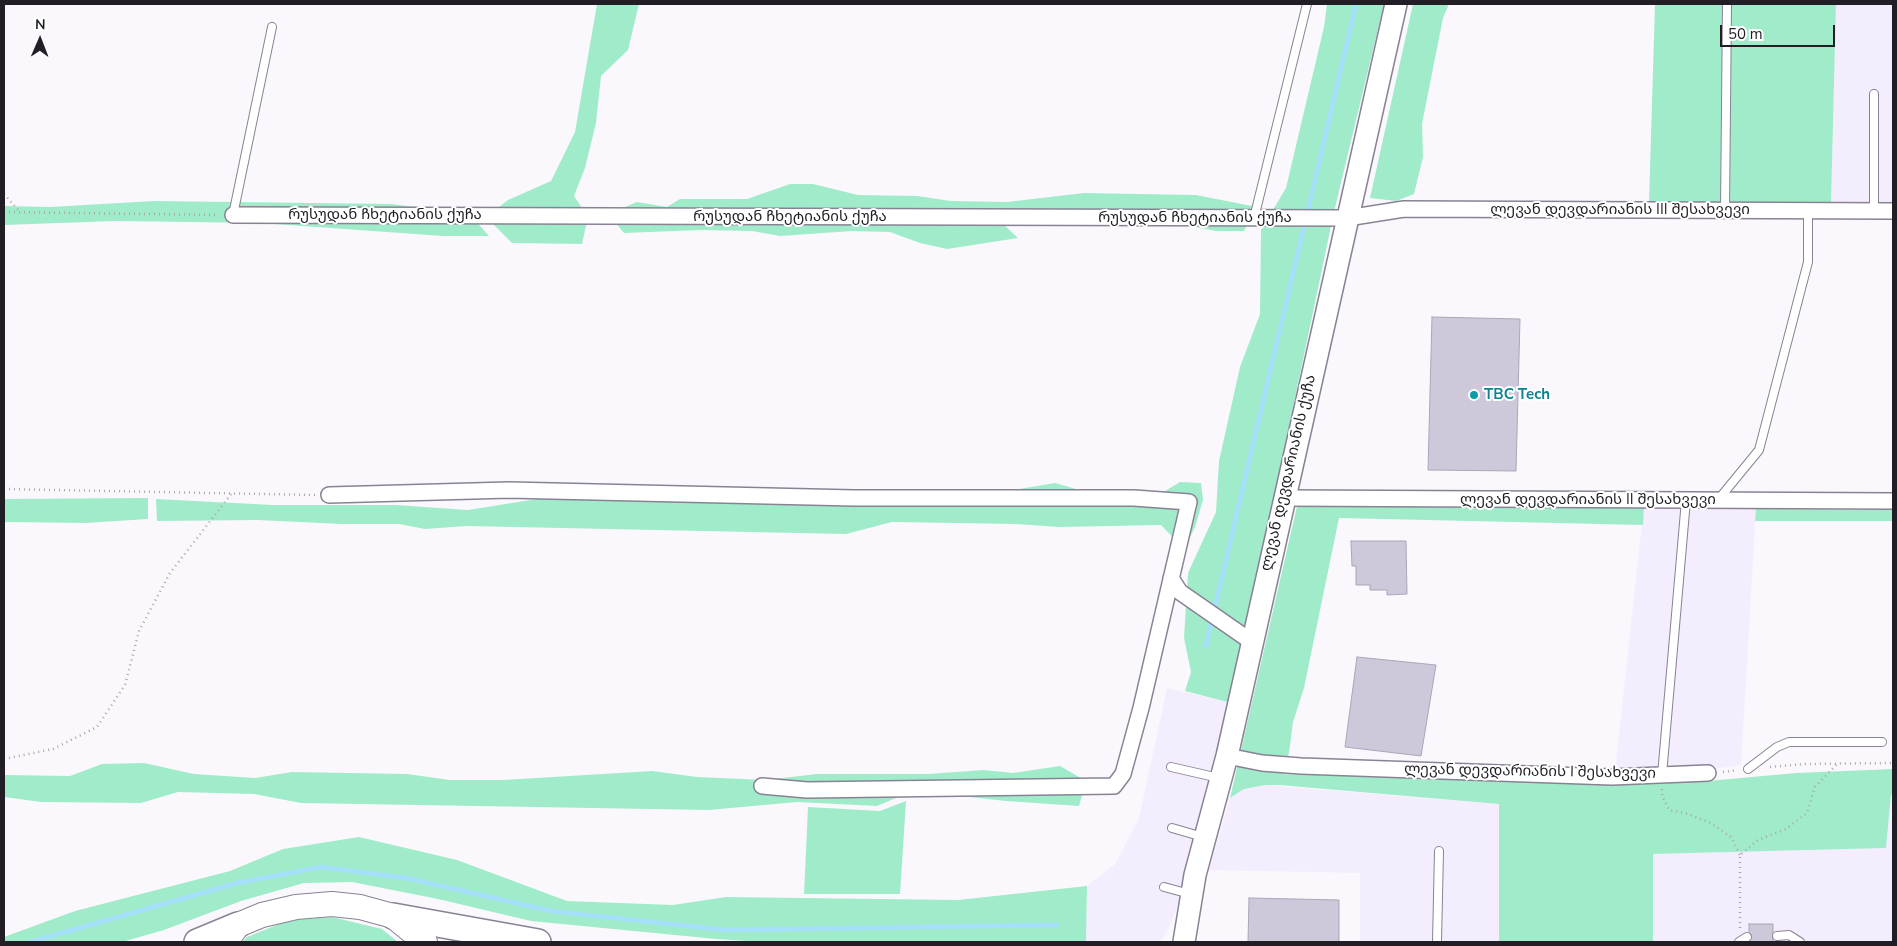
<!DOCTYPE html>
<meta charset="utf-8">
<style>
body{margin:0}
#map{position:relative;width:1897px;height:946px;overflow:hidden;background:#faf8fc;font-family:"Nunito Sans",sans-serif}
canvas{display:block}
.frame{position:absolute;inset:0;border:5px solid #211e25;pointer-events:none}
.north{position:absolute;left:15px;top:15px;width:50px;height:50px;-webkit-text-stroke:4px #fff;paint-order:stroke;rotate:1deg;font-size:14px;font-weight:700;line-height:20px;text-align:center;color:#211e25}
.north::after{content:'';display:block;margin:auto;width:18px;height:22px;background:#211e25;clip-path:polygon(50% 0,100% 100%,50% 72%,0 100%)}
.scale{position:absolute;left:1720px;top:25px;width:115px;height:22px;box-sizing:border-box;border:2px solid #211e25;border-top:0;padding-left:6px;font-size:15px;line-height:18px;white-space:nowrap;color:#211e25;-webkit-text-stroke:4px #fff;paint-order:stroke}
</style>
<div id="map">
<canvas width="1897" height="946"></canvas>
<div class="frame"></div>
<div class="north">N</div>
<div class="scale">50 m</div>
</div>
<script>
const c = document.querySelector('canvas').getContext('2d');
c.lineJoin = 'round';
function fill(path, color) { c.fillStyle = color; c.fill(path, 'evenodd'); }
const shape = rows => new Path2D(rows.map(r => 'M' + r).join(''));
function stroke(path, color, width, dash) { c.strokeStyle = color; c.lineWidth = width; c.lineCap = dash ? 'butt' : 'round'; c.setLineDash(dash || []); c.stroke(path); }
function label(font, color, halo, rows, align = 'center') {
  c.font = font + ' "Nunito Sans","Noto Sans Georgian",sans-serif'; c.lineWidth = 4; c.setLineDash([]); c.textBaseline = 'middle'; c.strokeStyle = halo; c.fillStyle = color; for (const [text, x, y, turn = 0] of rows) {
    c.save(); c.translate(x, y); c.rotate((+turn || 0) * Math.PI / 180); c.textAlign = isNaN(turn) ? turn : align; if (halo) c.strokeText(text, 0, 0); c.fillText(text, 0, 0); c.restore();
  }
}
fill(shape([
 [1836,4,1893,4,1893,205,1831,203],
 [1644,504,1756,509,1741,765,1707,770,1615,772],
 [1167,688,1231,703,1185,888,1166,934,1159,942,1086,942,1087,886,1115,864,1139,818],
 [1265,785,1499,804,1499,942,1360,942,1360,873,1209,870,1230,798,1244,789],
 [1891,795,1893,795,1893,942,1653,942,1653,854,1886,848]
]), '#f4edfd');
fill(shape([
 [597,4,639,4,628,50,601,76,596,123,585,168,574,196,588,217,582,244,512,243,486,217,508,200,551,181,575,132],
 [1327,4,1384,4,1334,212,1231,703,1185,691,1191,672,1184,638,1188,573,1216,512,1219,461,1240,367,1260,314,1261,230,1286,188,1324,27],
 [1413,4,1449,4,1443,18,1422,124,1423,157,1414,194,1396,201,1370,198],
 [1655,4,1836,4,1831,203,1649,202],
 [790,184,813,184,858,195,917,196,951,201,1007,202,1084,193,1196,195,1257,207,1244,231,1216,231,1170,222,1002,223,1018,238,947,249,920,243,890,232,852,231,780,236,752,231,701,230,624,233,608,214,637,202,667,207,680,199,747,199],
 [154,201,391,204,441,210,466,210,489,236,443,236,260,223,116,221,4,225,4,206,50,207],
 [1180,482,1201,483,1203,500,1195,527,1184,549,1161,525,1059,527,1016,524,892,522,846,534,466,526,425,529,399,524,341,524,258,520,157,521,156,499,273,505,396,505,468,510,537,499,582,500,715,497,750,497,837,506,912,507,1055,483,1090,493,1162,493],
 [148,498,148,519,86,523,4,522,4,499],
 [1298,502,1644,504,1643,525,1339,518,1304,688,1293,722,1289,753,1283,774,1612,784,1708,781,1796,773,1893,769,1893,795,1891,795,1886,848,1653,854,1653,942,1499,942,1499,804,1279,785,1265,785,1244,789,1230,798],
 [1756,509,1893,510,1893,521,1755,521],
 [144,763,194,774,255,778,292,772,407,774,450,780,503,780,652,771,697,777,766,780,817,774,928,774,984,770,1013,773,1060,766,1086,781,1079,806,1006,801,941,794,908,793,877,806,797,802,709,810,301,803,254,794,178,792,141,803,41,802,4,797,4,775,70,776,102,764],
 [906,801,900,894,804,894,808,807,880,811],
 [359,837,457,860,567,901,673,905,726,897,958,900,1087,886,1086,942,763,942,716,939,531,921,438,899,352,882,304,883,241,901,164,930,122,942,4,942,4,937,75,911,230,871,283,849],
 [332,917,382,929,398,942,242,942,247,937,289,920]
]), '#a0ecca');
stroke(shape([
 [1307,214,1356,4],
 [1214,611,1305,222],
 [1206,646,1212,619],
 [30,942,237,883,321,867,406,878,551,911,725,930,1057,925]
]), '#a6e0fd', 4.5);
const building = shape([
 [1432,317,1520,319,1516,471,1428,470,1432,317],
 [1351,541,1406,541,1407,594,1387,595,1387,590,1370,590,1370,585,1356,585,1356,566,1352,566,1351,541],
 [1357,657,1436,665,1421,756,1345,747,1357,657],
 [1249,898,1339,900,1339,942,1248,942,1249,898],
 [1749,924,1773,924,1773,942,1749,942,1749,924]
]);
fill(building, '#cfc7da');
stroke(building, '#aca5b7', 1);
const service = shape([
 [1725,210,1727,4],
 [1874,211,1874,94],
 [233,215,272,27],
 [1254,218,1307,4],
 [1718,500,1759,450,1808,262,1808,210],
 [1171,767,1219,778],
 [1748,769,1777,747,1789,742,1882,742],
 [1662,775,1686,500],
 [1172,828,1203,837],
 [1164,887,1190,894],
 [1777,936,1789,935,1800,942],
 [1437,942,1439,851],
 [1739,942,1747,937]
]);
const minor = shape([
 [233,215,1347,218,1404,209,1893,211],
 [329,495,509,490,854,498,1134,498,1189,502,1141,708,1123,774,1114,786,807,790,762,786],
 [1284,498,1893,501],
 [1171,578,1180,592,1252,642],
 [1227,756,1262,763,1301,766,1612,777,1708,773]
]);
const secondary = shape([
 [1184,942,1195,875,1227,756,1396,4]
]);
const primary = shape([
 [226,941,238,925,262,915,296,907,332,904,360,907,393,916,425,942]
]);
const trunk = shape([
 [393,916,538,942],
 [197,942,238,925]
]);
stroke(service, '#898294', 10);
stroke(minor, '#898294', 18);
stroke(secondary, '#898294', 24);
stroke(primary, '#898294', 26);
stroke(trunk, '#898294', 28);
stroke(shape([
 [4,194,20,212],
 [4,212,219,215],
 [4,489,315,495],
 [4,759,53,749,97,727,125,685,139,631,170,573,232,493],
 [1770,767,1804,764,1893,763],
 [1723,772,1737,770],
 [1662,789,1662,796,1669,810,1685,813,1711,823,1731,837,1740,855],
 [1740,928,1740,855,1758,840,1786,829,1807,813,1815,787,1837,764]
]), '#a9a7ac', 2.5, [1, 4]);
stroke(service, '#fff', 8);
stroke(minor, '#fff', 15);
stroke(secondary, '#fff', 21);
stroke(primary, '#fff', 24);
stroke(trunk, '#fff', 25);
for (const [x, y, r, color] of [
 [1474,395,5,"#0f9aa8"]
]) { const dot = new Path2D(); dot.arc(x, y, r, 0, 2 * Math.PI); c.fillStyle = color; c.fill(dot); stroke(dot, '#fff', 2); }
label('15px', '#211e25', '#fff', [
 ["ლევან დევდარიანის III შესახვევი",1620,210],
 ["რუსუდან ჩხეტიანის ქუჩა",385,215],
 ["რუსუდან ჩხეტიანის ქუჩა",790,217],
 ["რუსუდან ჩხეტიანის ქუჩა",1195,218],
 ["ლევან დევდარიანის ქუჩა",1289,473,-77],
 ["ლევან დევდარიანის II შესახვევი",1588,500],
 ["ლევან დევდარიანის I შესახვევი",1530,772,1]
]);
label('bold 15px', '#0d838f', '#fff', [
 ["TBC Tech",1484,395]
], 'left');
</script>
